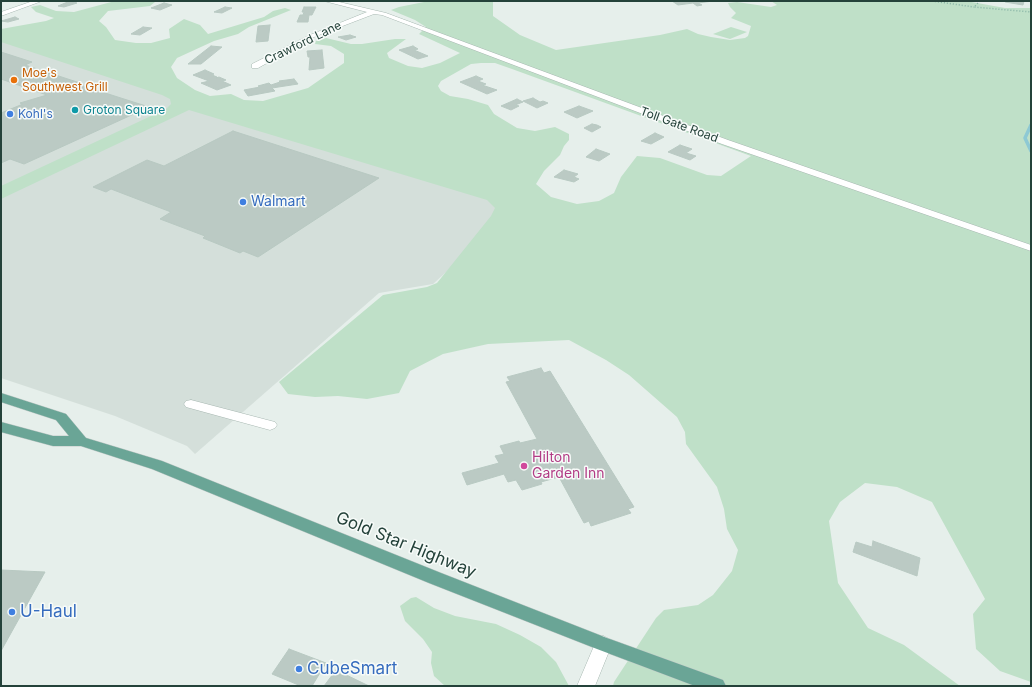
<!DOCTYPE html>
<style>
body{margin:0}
#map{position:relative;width:1032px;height:687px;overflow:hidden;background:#e6efeb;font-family:Inter,sans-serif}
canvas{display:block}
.frame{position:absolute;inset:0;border:2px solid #24423a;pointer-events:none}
</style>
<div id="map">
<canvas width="1032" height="687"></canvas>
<div class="frame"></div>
</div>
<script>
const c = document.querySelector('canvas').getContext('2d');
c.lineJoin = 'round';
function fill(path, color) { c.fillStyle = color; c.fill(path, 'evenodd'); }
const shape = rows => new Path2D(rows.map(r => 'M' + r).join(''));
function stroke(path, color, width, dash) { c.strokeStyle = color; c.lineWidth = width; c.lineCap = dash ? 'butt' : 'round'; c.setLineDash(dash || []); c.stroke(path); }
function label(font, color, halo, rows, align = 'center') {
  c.font = font + ' Inter,sans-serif'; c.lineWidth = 3; c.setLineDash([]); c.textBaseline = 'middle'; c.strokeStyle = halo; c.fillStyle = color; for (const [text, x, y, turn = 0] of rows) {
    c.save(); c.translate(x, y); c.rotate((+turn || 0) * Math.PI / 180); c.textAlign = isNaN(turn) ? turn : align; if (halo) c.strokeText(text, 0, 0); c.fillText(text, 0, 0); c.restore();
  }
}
fill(shape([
 [1,37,520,205,433,284,379,293,195,454,187,446,115,416,1,378]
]), '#d4dfda');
fill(shape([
 [115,1,155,2,150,6,108,11,99,21,106,27,115,40,136,43,151,43,170,38,169,29,184,19,200,25,208,34,264,17,273,11,285,8,291,10,249,27,238,34,214,41,177,58,171,67,177,78,195,90,210,96,231,94,244,100,263,101,308,88,344,63,344,54,331,46,315,44,316,41,326,38,351,44,362,44,395,39,406,39,387,53,389,58,408,66,422,68,440,63,460,53,419,34,426,27,415,20,391,10,399,7,429,1,493,1,493,16,520,35,556,50,660,35,687,29,698,34,711,37,730,40,745,38,748,36,751,26,731,18,736,13,730,7,728,3,737,2,771,7,777,5,771,1,966,1,1005,8,1031,8,1031,682,1000,671,976,649,973,614,985,599,932,502,897,487,865,483,840,502,829,521,838,583,868,628,904,645,960,686,613,686,614,682,656,618,664,610,698,605,713,595,732,571,738,550,727,529,724,509,717,487,686,444,685,432,677,417,629,375,606,360,569,340,488,344,443,354,410,371,399,393,367,399,338,396,315,397,288,394,279,382,383,295,427,287,437,283,491,216,495,208,487,200,189,110,1,199,1,186,166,109,171,104,170,99,162,95,1,42,1,29,46,21,54,18,36,12,31,7,40,5,56,11,74,12],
 [481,63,495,63,512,69,751,156,721,176,707,175,660,158,637,156,621,177,614,193,599,201,577,204,551,197,536,184,544,171,560,155,564,146,569,140,569,134,555,127,535,131,517,128,494,114,488,105,468,99,450,96,441,91,438,86,441,81,471,64],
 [731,27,747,32,730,39,713,34],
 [416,597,434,608,455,616,496,624,520,635,541,647,556,662,569,686,445,686,434,676,431,663,432,652,423,639,405,621,400,606,411,598]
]), '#bfe0c8');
stroke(shape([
 [1031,125,1025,138,1031,151]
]), '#8ec9d4', 3.5);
const building = shape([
 [70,1,77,3,64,7,58,6,70,1],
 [672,1,713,1,698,3,702,5,697,6,693,3,678,5,672,1],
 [1006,1,1024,1,1023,5,1005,2,1006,1],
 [164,3,172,5,160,10,151,8,164,3],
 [225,7,232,8,222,13,214,12,225,7],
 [304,7,316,7,312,15,309,15,308,22,297,22,300,15,303,15,304,12,302,12,304,7],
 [15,17,19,19,8,22,1,21,15,17],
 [270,25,268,41,256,42,258,26,270,25],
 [143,27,152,28,140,35,131,34,143,27],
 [350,35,356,37,346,40,338,37,350,35],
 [211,46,222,47,201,64,188,64,211,46],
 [413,46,418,49,414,50,428,56,418,59,399,50,413,46],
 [322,50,324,68,309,70,310,57,308,57,307,51,322,50],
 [1,52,32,62,25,65,80,83,77,84,149,107,24,164,10,159,1,163,1,113,23,104,20,103,47,95,1,79,1,52],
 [205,70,214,74,212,75,217,77,216,78,219,77,226,80,222,81,231,85,217,90,201,83,209,81,193,75,205,70],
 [476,76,483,79,478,81,486,84,482,85,497,90,487,94,460,82,476,76],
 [294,79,298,84,272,88,275,91,248,96,244,90,260,87,258,86,269,83,271,85,280,82,279,81,294,79],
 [533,98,540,102,543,101,548,103,537,108,523,101,533,98],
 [517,99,523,102,515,105,519,106,511,110,501,106,517,99],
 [579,106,593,111,577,118,564,112,579,106],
 [592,124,597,125,601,127,592,132,584,128,592,124],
 [233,131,379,178,258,257,243,251,240,253,203,238,205,236,160,219,171,212,111,189,106,192,93,187,147,160,164,166,233,131],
 [655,133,664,137,651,144,641,141,655,133],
 [680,145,692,149,686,153,696,156,690,160,668,152,680,145],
 [596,149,610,154,599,161,586,157,596,149],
 [564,170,578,174,574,177,579,179,574,182,554,177,564,170],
 [541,368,544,373,550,371,634,507,628,509,631,513,591,526,589,521,584,523,559,477,541,482,542,484,522,490,516,480,508,482,504,474,467,485,462,473,499,463,495,456,504,454,500,446,519,441,520,443,537,439,506,382,510,381,507,377,541,368],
 [873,541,920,558,917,576,853,552,856,542,872,547,873,541],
 [1,570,45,572,1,651,1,570],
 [289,649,326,663,312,686,301,686,272,674,289,649],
 [336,670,369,686,324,686,336,670]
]);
fill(building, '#bbcac4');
stroke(building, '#b8c9c2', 1);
const minor = shape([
 [33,1,42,1,1,16,1,12,33,1],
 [324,1,335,1,386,13,728,140,1031,245,1031,251,722,144,382,15,374,14,314,37,258,68,252,68,252,64,310,35,367,12,324,1],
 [191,400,275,422,277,425,275,428,270,430,186,407,184,404,186,401,191,400],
 [603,636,609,639,612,644,595,686,577,686,597,639,603,636]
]);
const major = shape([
 [1,393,66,414,86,438,162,461,441,573,607,638,723,680,726,686,695,686,597,649,429,583,152,469,81,446,53,446,1,432,1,422,53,436,69,436,56,420,1,402,1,393]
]);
stroke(minor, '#a8b8b2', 1);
stroke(major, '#c2cac8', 1);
stroke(shape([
 [932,1,974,7],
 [980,1,974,7,1031,12]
]), '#86b3a5', 1.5, [1, 2]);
fill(minor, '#fff');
fill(major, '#6aa596');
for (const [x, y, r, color] of [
 [14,80,4,"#e8710a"],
 [75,110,4,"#0f9aa8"],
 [10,114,4,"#3f7fe0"],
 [243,202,4,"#3f7fe0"],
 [524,466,4,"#d1479c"],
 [12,612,4,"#3f7fe0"],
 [299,669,4,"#3f7fe0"]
]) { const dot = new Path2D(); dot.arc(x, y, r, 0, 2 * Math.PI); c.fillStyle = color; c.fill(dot); stroke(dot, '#f7fbf9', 1.5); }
label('12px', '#24423a', '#f7fbf9', [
 ["Crawford Lane",303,43,-26],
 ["Toll Gate Road",679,125,20]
]);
label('12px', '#c56008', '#f7fbf9', [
 ["Moe's",22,73],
 ["Southwest Grill",22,87]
], 'left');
label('12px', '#0d838f', '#f7fbf9', [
 ["Groton Square",83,110]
], 'left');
label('12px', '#366cbe', '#f7fbf9', [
 ["Kohl's",18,114]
], 'left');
label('14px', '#366cbe', '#f7fbf9', [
 ["Walmart",251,202]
], 'left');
label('14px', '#b23c85', '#f7fbf9', [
 ["Hilton",532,458],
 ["Garden Inn",532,474]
], 'left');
label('17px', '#24423a', '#f7fbf9', [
 ["Gold Star Highway",406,545,22]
]);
label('17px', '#366cbe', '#f7fbf9', [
 ["U-Haul",20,612],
 ["CubeSmart",307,669]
], 'left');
</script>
